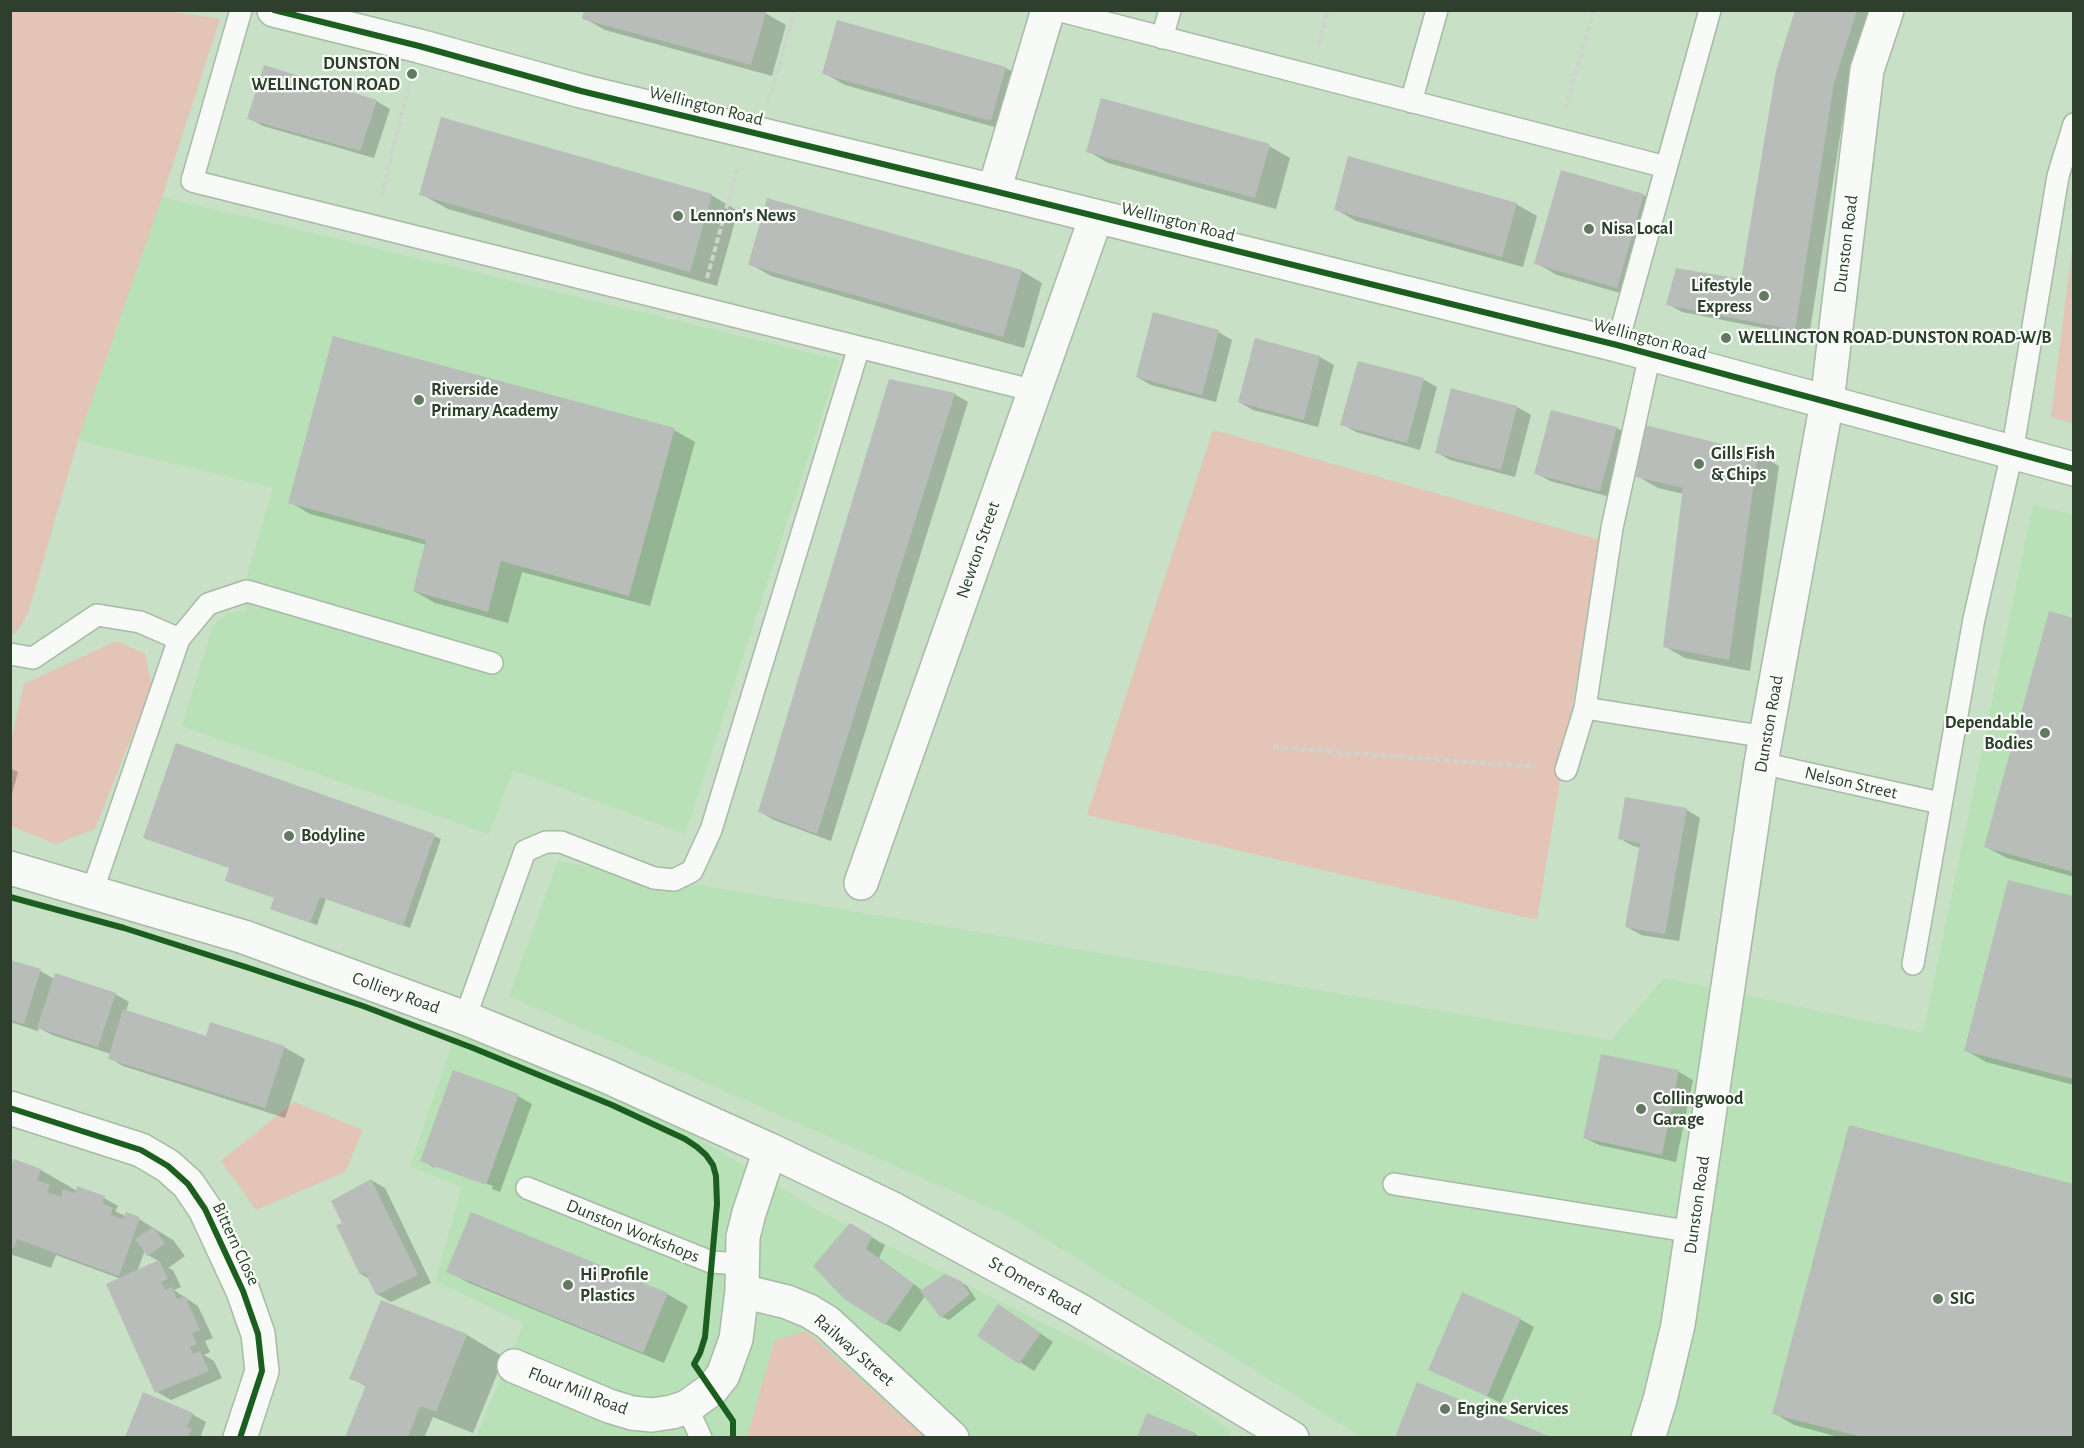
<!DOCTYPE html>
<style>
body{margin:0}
#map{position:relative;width:2084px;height:1448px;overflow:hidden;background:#c7e0c6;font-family:"Alegreya Sans",sans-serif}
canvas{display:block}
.frame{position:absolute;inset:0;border:12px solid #2e402d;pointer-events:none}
</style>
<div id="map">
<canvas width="2084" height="1448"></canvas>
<div class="frame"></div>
</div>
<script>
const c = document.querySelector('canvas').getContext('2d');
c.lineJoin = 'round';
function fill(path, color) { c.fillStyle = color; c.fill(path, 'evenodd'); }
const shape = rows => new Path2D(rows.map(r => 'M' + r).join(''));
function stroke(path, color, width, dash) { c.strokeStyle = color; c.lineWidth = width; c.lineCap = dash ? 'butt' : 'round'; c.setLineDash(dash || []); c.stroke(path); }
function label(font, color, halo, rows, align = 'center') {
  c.font = font + ' "Alegreya Sans",sans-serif'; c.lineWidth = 4.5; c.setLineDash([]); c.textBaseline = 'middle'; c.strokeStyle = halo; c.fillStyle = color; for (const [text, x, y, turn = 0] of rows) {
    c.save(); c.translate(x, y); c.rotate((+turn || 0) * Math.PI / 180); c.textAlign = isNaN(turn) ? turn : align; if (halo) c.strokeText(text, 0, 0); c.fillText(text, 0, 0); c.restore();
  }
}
fill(shape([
 [11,11,168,11,220,19,162,197,840,360,685,834,513,770,489,834,182,726,213,625,220,618,232,612,246,611,247,576,273,488,78,440,28,613,18,630,11,635],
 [2033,505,2073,515,2073,1437,1361,1437,1009,1216,509,996,558,861,1611,1040,1664,978,1923,1033],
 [459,1024,685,1130,810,1206,1163,1383,1231,1431,1228,1438,476,1437,524,1323,435,1281,462,1187,410,1166]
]), '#b9e1b8');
fill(shape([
 [11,10,168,11,220,19,162,197,78,440,28,613,18,630,11,635],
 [2073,241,2073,423,2051,417],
 [1213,430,1600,540,1537,920,1087,815],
 [116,641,145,654,152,685,95,829,56,844,11,826,11,741,24,684],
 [294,1102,363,1130,345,1172,256,1210,221,1161],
 [806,1331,925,1437,747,1437,775,1340]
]), '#e3c4b6');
fill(shape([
 [1796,10,1873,10,1847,91,1809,337,1682,312,1668,304,1743,280],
 [765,13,786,25,772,76,605,30,584,18],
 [1006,68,1026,80,1012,132,845,85,824,73],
 [376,101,390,109,374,158,263,126,249,118],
 [1269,146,1290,158,1276,209,1108,163,1088,151],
 [421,194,711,195,738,211,717,286,448,209],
 [1644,195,1664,207,1638,298,1557,275,1536,263],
 [1516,204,1537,216,1523,267,1356,221,1335,209],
 [750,264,1022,271,1042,283,1024,348,771,276],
 [1218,332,1232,340,1216,402,1151,385,1137,377],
 [1256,340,1320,357,1334,365,1318,427,1253,410,1239,402],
 [1423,379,1437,387,1420,450,1356,432,1342,424],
 [1452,390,1517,407,1531,415,1515,477,1450,460,1436,452],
 [954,394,968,402,831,841,774,820,760,812],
 [1617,428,1630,436,1614,498,1550,481,1536,473],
 [674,430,695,442,650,606,522,572,508,623,435,603,414,591,427,545,310,514,290,502],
 [1758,454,1779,466,1750,671,1685,658,1664,646,1684,494,1658,488,1637,476],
 [2050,613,2074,620,2074,877,2007,858,1986,847],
 [10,768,18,772,10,801],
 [1687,810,1700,818,1679,941,1641,935,1627,927,1641,848,1633,846,1619,838],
 [434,836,441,839,410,928,326,899,317,925,272,909,275,898,231,868],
 [2009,881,2074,898,2074,1085,1986,1062,1965,1050],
 [10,961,40,971,55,979,115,994,129,1002,126,1011,207,1037,284,1047,305,1059,285,1118,123,1066,109,1058,111,1054,52,1035,39,1028,38,1031,10,1022],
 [1602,1056,1679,1072,1693,1080,1676,1162,1599,1145,1585,1138],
 [518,1096,532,1104,500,1192,492,1189,493,1186,435,1165,435,1168,422,1161],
 [1850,1127,2074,1186,2074,1438,1842,1438,1794,1425,1774,1413],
 [15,1161,41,1170,77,1191,104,1198,118,1206,115,1211,125,1216,139,1219,173,1240,185,1256,168,1268,173,1270,181,1287,174,1290,198,1306,213,1338,205,1341,210,1352,204,1355,214,1361,222,1378,171,1400,157,1392,121,1279,56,1255,51,1268,10,1254,10,1162,14,1164],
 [145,1250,148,1255,160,1262,137,1272],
 [371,1180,385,1188,431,1283,391,1302,377,1294,371,1280,361,1274,344,1224],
 [850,1225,885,1245,879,1258,923,1291,960,1282,967,1286,976,1299,949,1320,942,1317,925,1296,900,1332,886,1324],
 [448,1271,667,1294,688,1306,664,1363,469,1283],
 [382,1302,467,1335,504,1357,473,1433,433,1417,424,1438,346,1438,367,1387,351,1378],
 [1012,1314,1053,1342,1034,1371,979,1335],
 [1520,1319,1534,1327,1501,1403,1430,1369],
 [1418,1384,1547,1438,1399,1438,1397,1436],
 [144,1394,192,1414,206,1422,201,1435,204,1438,126,1438],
 [1148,1415,1195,1434,1200,1438,1138,1438]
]), '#0003');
fill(shape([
 [584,10,761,10,766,12,751,65,582,19],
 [1795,10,1857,10,1834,83,1795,330,1666,305,1676,268,1741,279,1776,71],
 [837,20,1006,67,991,121,822,74],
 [264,65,377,100,360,151,247,119],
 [1101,98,1270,144,1255,198,1086,152],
 [441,117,712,194,690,272,419,195],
 [1348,156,1517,203,1502,257,1334,210],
 [1561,170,1644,194,1617,288,1534,264],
 [767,198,1022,270,1003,337,748,265],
 [1153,312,1219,330,1202,395,1136,377],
 [333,336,675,428,629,596,501,561,488,612,413,591,426,540,288,503],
 [1255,338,1320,356,1304,420,1238,402],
 [1358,361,1424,378,1407,443,1340,425],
 [889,379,955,393,817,834,758,812],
 [1451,388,1517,406,1501,470,1435,453],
 [1551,410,1617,427,1600,491,1534,474],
 [1645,425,1758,453,1729,660,1663,647,1683,488,1636,477],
 [2049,611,2073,618,2073,872,1984,847],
 [176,743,435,834,403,926,320,897,310,923,270,909,274,898,225,881,229,868,143,838],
 [1625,797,1687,808,1665,934,1625,927,1640,843,1618,839],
 [2008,880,2073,896,2073,1079,1964,1051],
 [10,960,41,969,24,1024,10,1020],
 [55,973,116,993,98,1047,37,1028],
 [123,1009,206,1036,210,1022,285,1046,265,1108,108,1059],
 [1601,1054,1679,1070,1662,1155,1583,1138],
 [453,1070,519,1094,486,1185,420,1161],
 [1849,1125,2073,1184,2073,1437,1862,1437,1772,1414],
 [14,1159,41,1169,37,1180,50,1185,47,1192,61,1197,63,1189,75,1193,77,1186,105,1196,102,1203,113,1208,110,1215,123,1219,126,1212,140,1217,119,1276,17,1239,14,1248,10,1247,10,1166],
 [371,1179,418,1275,376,1295,365,1272,360,1275,336,1225,342,1223,331,1201],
 [471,1212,668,1293,643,1353,446,1272],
 [850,1223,872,1236,866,1249,914,1284,885,1325,844,1299,813,1266],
 [153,1227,165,1244,147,1256,135,1239],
 [159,1260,168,1279,161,1282,165,1290,172,1287,177,1299,185,1296,200,1330,192,1333,197,1344,190,1347,193,1354,200,1351,209,1371,155,1393,106,1284],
 [945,1274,961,1281,970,1294,941,1318,920,1291],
 [1462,1292,1521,1318,1487,1396,1428,1370],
 [381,1300,467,1334,436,1412,420,1406,408,1437,345,1437,366,1385,349,1379],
 [998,1304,1041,1333,1019,1364,977,1336],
 [1417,1382,1551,1437,1395,1437],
 [143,1392,193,1413,187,1427,192,1429,188,1437,125,1437],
 [1147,1413,1195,1433,1193,1437,1137,1437]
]), '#b9bdb9');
const service = shape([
 [241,10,192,181,1035,391],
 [1057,10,1666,167],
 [1162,38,1170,10],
 [1411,102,1437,10],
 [1617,345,1710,10],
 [10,654,33,658,97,615,140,622,179,639],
 [1585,708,1766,737],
 [1761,763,1940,803],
 [1566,770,1585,708,1612,528,1650,354],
 [92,892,179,639,208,604,247,591,492,663],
 [1913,964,1974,619,2012,453,2058,176,2074,124],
 [465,1018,525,851,546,842,561,842,654,878,674,880,692,871,711,830,859,347],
 [1394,1184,1693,1232],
 [527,1188,711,1262,742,1264],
 [687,1407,701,1438]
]);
const minor = shape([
 [994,191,1048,10],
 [861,883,1096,217],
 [10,1108,141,1150,168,1166,188,1184,205,1209,243,1291,258,1334,262,1371,240,1438],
 [742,1291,787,1302,809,1311,827,1322,952,1438],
 [514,1366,609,1406,632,1413,652,1415,672,1412,687,1407,712,1389,723,1375,736,1339,742,1291,743,1237,749,1213,770,1150],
 [1648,1438,1660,1400,1678,1325,1761,763,1827,402,1867,70,1887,10]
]);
const tertiary = shape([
 [274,10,419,46,581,91,994,191,1617,345,2074,469]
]);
const primary = shape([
 [10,868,244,937,465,1018,604,1075,770,1150,893,1209,1077,1309,1292,1438]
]);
stroke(service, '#a7baa6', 24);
stroke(minor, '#a7baa6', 36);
stroke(tertiary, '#a7baa6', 36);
stroke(primary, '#a7baa6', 36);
stroke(shape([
 [1318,45,1328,10],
 [767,100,771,93,795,10],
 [1565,110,1594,10],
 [381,197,410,82],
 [707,278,738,166],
 [1273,747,1535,767]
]), '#ccd4cc', 4, [6, 3]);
stroke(service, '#f7faf6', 21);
stroke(minor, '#f7faf6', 33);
stroke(tertiary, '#f7faf6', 33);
stroke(primary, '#f7faf6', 33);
stroke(shape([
 [274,10,419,46,581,91,994,191,1617,345,2074,469],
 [10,897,124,928,249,968,363,1006,473,1048,612,1105,685,1139,697,1147,706,1155,713,1165,716,1176,717,1204,705,1337,700,1353,694,1364,733,1421,733,1438],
 [10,1108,141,1150,168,1166,188,1184,205,1209,243,1291,258,1334,262,1371,240,1438]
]), '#1b5e20', 6);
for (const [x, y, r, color] of [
 [412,74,6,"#647863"],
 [678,216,6,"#647863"],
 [1589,229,6,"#647863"],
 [1764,296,6,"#647863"],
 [1726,338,6,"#647863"],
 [419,400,6,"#647863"],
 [1699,464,6,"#647863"],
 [2045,733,6,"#647863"],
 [289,836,6,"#647863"],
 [1641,1109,6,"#647863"],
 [568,1285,6,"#647863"],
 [1938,1299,6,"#647863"],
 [1445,1409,6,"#647863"]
]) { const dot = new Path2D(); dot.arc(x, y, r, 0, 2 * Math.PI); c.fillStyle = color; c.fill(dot); stroke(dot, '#fafffa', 2); }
label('bold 18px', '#2e402d', '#fafffa', [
 ["DUNSTON",400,64,"right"],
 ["WELLINGTON ROAD",400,85,"right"],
 ["Lennon's News",690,216],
 ["Nisa Local",1601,229],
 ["Lifestyle",1752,286,"right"],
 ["Express",1752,307,"right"],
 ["WELLINGTON ROAD-DUNSTON ROAD-W/B",1738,338],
 ["Riverside",431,390],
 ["Primary Academy",431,411],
 ["Gills Fish",1711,454],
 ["& Chips",1711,475],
 ["Dependable",2033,723,"right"],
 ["Bodies",2033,744,"right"],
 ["Bodyline",301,836],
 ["Collingwood",1653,1099],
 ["Garage",1653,1120],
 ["Hi Profile",580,1275],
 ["Plastics",580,1296],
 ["SIG",1950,1299],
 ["Engine Services",1457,1409]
], 'left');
label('18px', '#2e402d', '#fafffa', [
 ["Wellington Road",706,106,14],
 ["Wellington Road",1178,222,14],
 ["Dunston Road",1846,244,-83],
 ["Wellington Road",1650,339,15],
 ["Newton Street",978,550,-71],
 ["Dunston Road",1769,724,-80],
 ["Nelson Street",1851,783,13],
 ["Colliery Road",396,993,20],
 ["Dunston Road",1697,1205,-82],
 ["Dunston Workshops",633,1231,22],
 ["Bittern Close",236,1244,65],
 ["St Omers Road",1035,1286,29],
 ["Railway Street",854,1350,41],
 ["Flour Mill Road",578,1391,21]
]);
</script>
